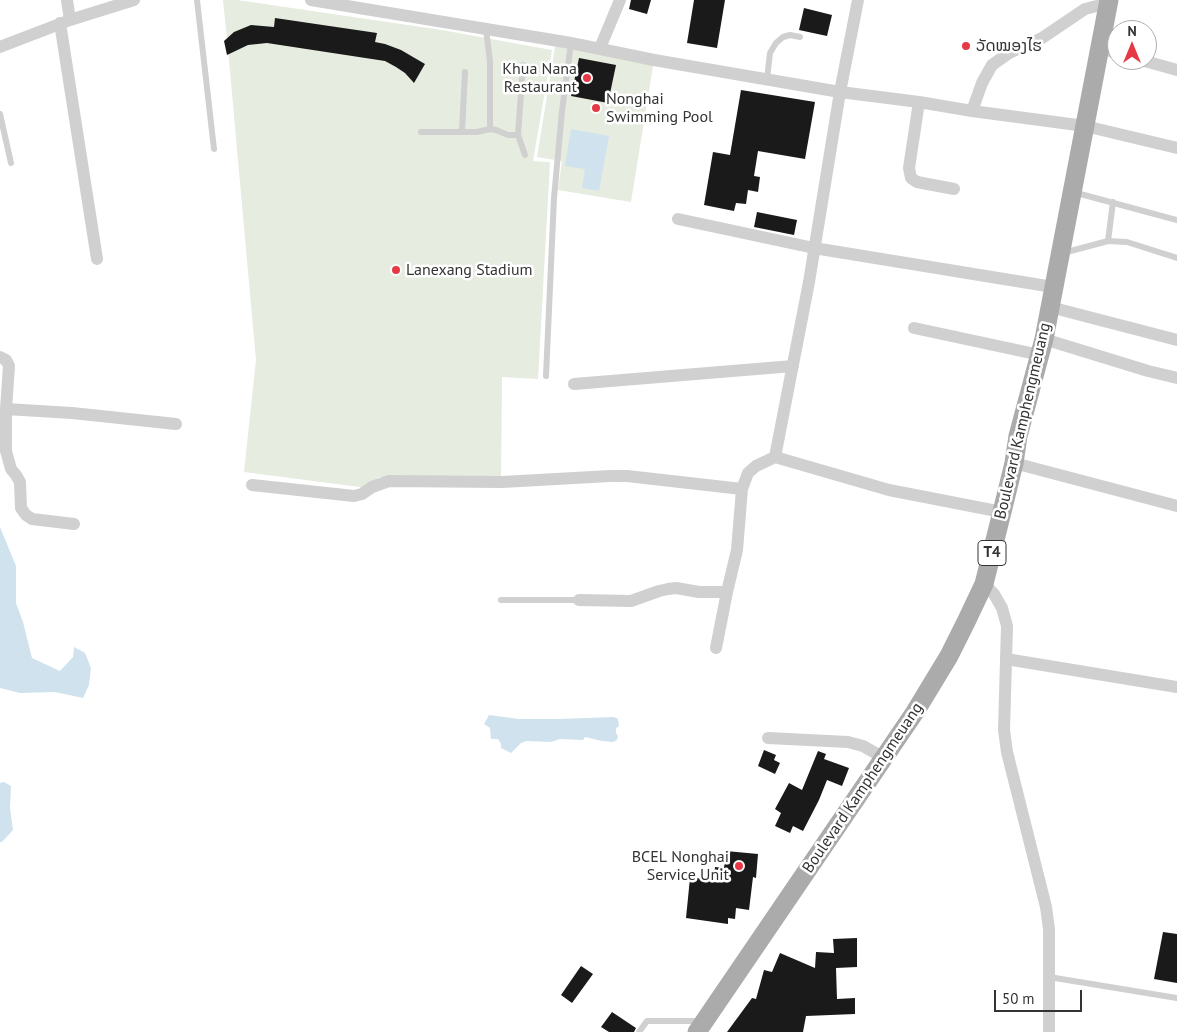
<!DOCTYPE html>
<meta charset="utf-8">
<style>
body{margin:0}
#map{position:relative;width:1177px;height:1032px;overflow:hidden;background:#fff;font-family:"PT Sans",sans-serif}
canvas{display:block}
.north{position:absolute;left:1107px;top:20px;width:50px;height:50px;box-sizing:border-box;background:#fff;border:1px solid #adadad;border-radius:50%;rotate:0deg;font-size:14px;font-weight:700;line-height:20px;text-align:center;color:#333}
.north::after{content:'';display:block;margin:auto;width:18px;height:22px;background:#e63946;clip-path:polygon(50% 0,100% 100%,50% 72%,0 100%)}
.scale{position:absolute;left:994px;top:990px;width:88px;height:22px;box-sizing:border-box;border:2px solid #333;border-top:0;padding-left:6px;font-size:15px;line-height:18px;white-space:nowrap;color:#333;-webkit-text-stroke:4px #fff;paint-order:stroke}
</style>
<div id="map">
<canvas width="1177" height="1032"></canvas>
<div class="north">N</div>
<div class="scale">50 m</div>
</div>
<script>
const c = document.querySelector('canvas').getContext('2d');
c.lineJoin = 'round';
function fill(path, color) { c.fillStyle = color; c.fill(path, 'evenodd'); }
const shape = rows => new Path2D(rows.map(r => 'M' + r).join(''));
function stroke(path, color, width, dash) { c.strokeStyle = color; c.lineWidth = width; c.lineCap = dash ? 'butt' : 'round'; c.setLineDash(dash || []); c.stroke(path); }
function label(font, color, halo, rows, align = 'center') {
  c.font = font + ' "PT Sans","Noto Sans Lao",sans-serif'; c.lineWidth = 5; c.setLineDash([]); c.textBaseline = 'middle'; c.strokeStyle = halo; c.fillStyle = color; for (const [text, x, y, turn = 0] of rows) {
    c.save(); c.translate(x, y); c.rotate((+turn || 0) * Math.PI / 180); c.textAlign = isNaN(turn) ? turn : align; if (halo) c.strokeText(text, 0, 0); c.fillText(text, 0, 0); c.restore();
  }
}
fill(shape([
 [223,0,237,0,442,30,552,50,533,161,550,162,538,379,502,377,501,477,379,477,367,488,244,472,256,360,228,49],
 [556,41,654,60,631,202,558,190,562,161,537,157]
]), '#e6ecdf');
fill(shape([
 [571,129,609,136,599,191,582,188,585,169,565,166],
 [0,527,16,566,16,603,23,622,32,658,60,671,73,657,74,647,85,653,91,668,89,685,83,698,55,692,20,693,0,688],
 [489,715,519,719,560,719,614,717,618,719,619,726,616,728,616,733,618,736,617,740,613,742,602,741,585,737,583,740,560,739,551,742,526,741,521,743,511,753,501,748,501,744,498,739,491,739,490,728,484,724],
 [4,782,11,786,10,808,13,830,2,842,0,842,0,783]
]), '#cfe2ee');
fill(shape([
 [631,0,651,0,647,14,629,9],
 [694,0,725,0,717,48,687,43],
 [804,8,832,15,827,36,799,30],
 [275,18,377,33,375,42,385,44,401,50,425,64,414,83,405,73,396,67,385,61,267,43,248,45,227,55,224,41,234,32,251,25,274,27],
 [579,58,616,65,608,103,571,96],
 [741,90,815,102,805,159,758,151,754,176,760,177,758,192,748,190,746,204,736,203,734,211,704,205,713,152,730,155],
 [757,212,797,220,794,235,754,227],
 [764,750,776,755,774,760,780,763,775,774,758,766],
 [818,751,826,754,824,759,849,768,842,786,827,780,819,800,803,831,793,826,790,833,775,826,781,813,775,809,789,783,802,790],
 [726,851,758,854,756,878,753,877,749,910,736,908,735,919,728,918,728,924,686,918,690,878,714,879,715,867,724,868],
 [1163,932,1177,934,1177,983,1154,979],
 [857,938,857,967,836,968,837,999,855,998,855,1014,806,1016,803,1032,727,1032,752,998,756,999,764,970,772,972,780,953,815,968,816,952,834,953,833,939],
 [581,966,593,974,572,1003,561,995],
 [612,1012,636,1028,634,1032,609,1032,601,1027]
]), '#1a1a1a');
stroke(shape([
 [197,0,214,149],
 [486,29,490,62,490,129],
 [523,65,518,135,525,155],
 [767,79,770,53,776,43,783,37,790,35,800,37],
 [0,114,11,163],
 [462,131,465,72],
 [421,132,477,132,490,129,496,130,508,135,518,135],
 [1073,192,1177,220],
 [1108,241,1113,202],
 [1063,253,1108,241,1127,242,1177,258],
 [546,376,554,198,562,111,571,43],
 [501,600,579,600],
 [1049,977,1177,998],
 [639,1032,647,1021,702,1021]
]), '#d0d0d0', 6);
stroke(shape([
 [67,0,70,20],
 [311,0,571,43,654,60,840,92,919,102,972,111,1085,126,1177,148],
 [60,23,97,259],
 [0,47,70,20,134,0],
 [600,48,620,0],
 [1100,48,1117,53],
 [1141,60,1177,70],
 [919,102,909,168,911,178,917,182,954,189],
 [972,111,982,83,992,65,1009,53,1042,38,1085,9,1109,3],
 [678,219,814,248,1053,287],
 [1050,307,1177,340],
 [914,328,1040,355],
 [1044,339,1148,371,1177,378],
 [0,357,6,360,9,366,6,409,6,451,11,469,16,475,20,482,21,508,26,515,32,519,74,524],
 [574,384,793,366],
 [6,409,72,413,176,424],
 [775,457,809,282,840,92,858,0],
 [1014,463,1177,506],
 [252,485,354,496,362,494,372,487,389,481,502,482,610,476,627,476,742,489],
 [984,584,994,594,1002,608,1007,626,1004,730,1007,752,1046,907,1049,929,1049,1032],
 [579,600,631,601,659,591,668,589,676,588,699,592,727,592],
 [716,648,727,592,737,550,742,489,748,473,756,466,775,457,889,490,1002,512],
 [1006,659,1177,687],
 [768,738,848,742,863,746,884,758]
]), '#d0d0d0', 12);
stroke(shape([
 [697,1032,915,712,949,656,966,622,984,584,1002,512,1014,463,1018,436,1044,339,1109,0]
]), '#ababab', 19);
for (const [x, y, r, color] of [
 [966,46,5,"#e63946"],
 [587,78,5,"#e63946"],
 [596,108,5,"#e63946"],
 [396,270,5,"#e63946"],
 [739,866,5,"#e63946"]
]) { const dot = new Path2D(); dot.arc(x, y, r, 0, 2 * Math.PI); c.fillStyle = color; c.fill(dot); stroke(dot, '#fff', 2); }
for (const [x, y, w] of [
 [992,553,28]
]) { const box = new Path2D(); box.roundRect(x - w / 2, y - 12.5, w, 25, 4); c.fillStyle = '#fff'; c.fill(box); stroke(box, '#333', 1); }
label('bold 15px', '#333', null, [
 ["T4",992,553]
]);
label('16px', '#333', '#fff', [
 ["ວັດໝອງໄຮ",976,46],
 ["Khua Nana",577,69,"right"],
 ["Restaurant",577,87,"right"],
 ["Nonghai",606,99],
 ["Swimming Pool",606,117],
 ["Lanexang Stadium",406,270],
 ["BCEL Nonghai",729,857,"right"],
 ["Service Unit",729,875,"right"]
], 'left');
label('16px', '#333', '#fff', [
 ["Boulevard Kamphengmeuang",1023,421,-77],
 ["Boulevard Kamphengmeuang",863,788,-56]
]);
</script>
